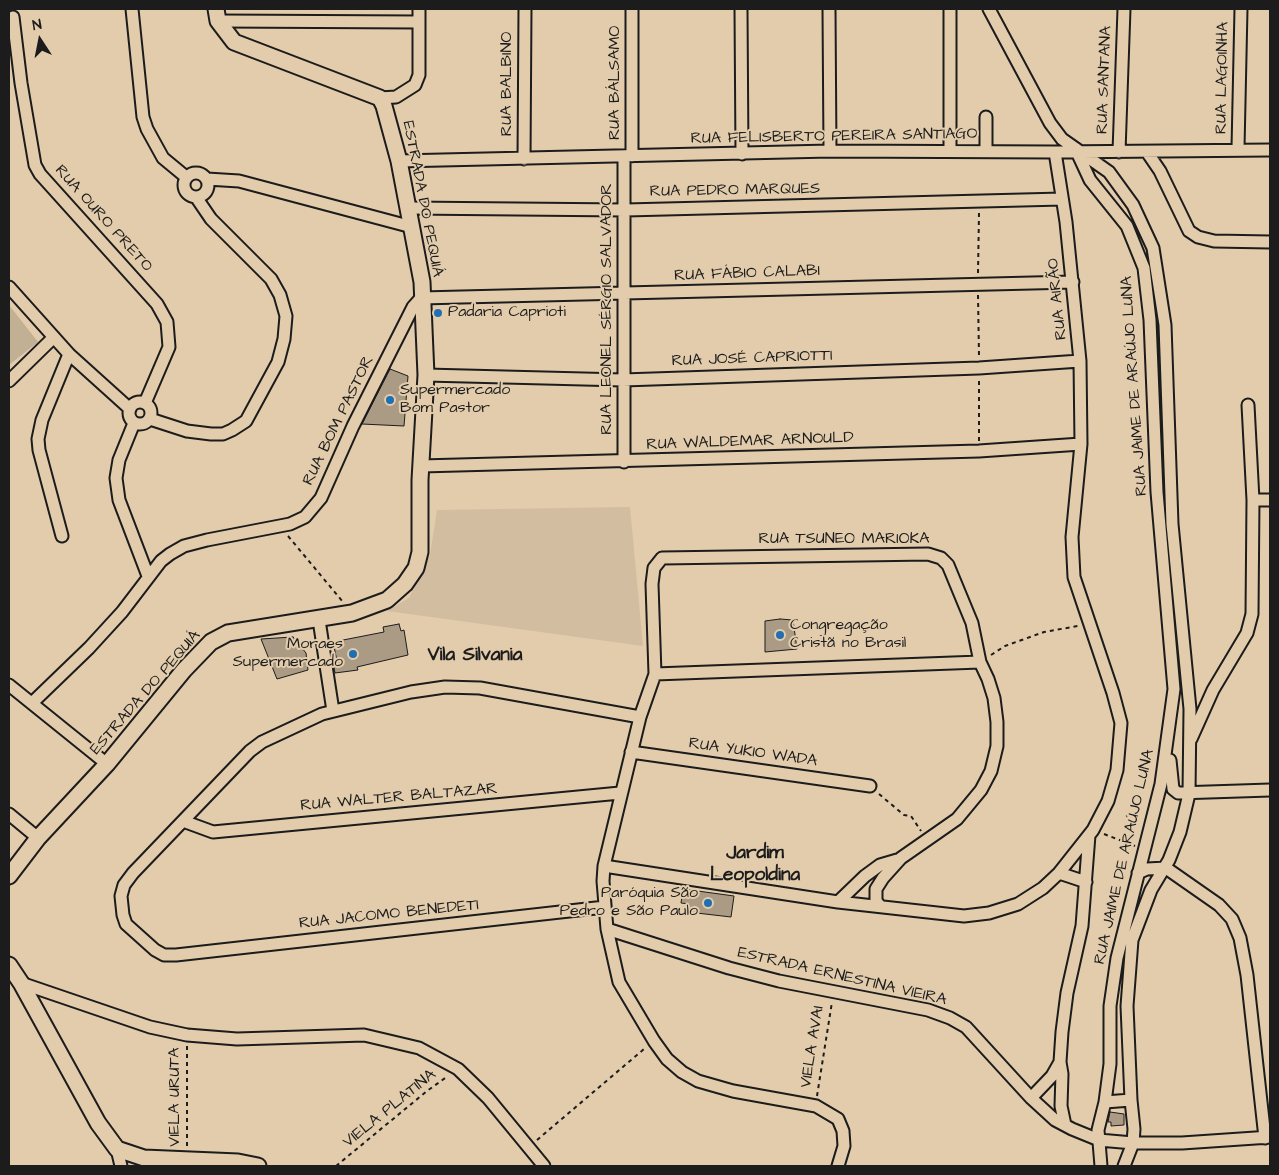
<!DOCTYPE html>
<meta charset="utf-8">
<style>
body{margin:0}
#map{position:relative;width:1279px;height:1175px;overflow:hidden;background:#e2ccac;font-family:"Architects Daughter",sans-serif}
canvas{display:block}
.frame{position:absolute;inset:0;border:10px solid #1c1c1c;pointer-events:none}
.north{position:absolute;left:15px;top:15px;width:50px;height:50px;-webkit-text-stroke:4px #e2ccac;paint-order:stroke;rotate:349deg;font-size:14px;font-weight:700;line-height:20px;text-align:center;color:#1c1c1c}
.north::after{content:'';display:block;margin:auto;width:18px;height:22px;background:#1c1c1c;clip-path:polygon(50% 0,100% 100%,50% 72%,0 100%)}
</style>
<div id="map">
<canvas width="1279" height="1175"></canvas>
<div class="frame"></div>
<div class="north">N</div>
</div>
<script>
const c = document.querySelector('canvas').getContext('2d');
c.lineJoin = 'round';
function fill(path, color) { c.fillStyle = color; c.fill(path, 'evenodd'); }
const shape = rows => new Path2D(rows.map(r => 'M' + r).join(''));
function stroke(path, color, width, dash) { c.strokeStyle = color; c.lineWidth = width; c.lineCap = dash ? 'butt' : 'round'; c.setLineDash(dash || []); c.stroke(path); }
function label(font, color, halo, rows, align = 'center') {
  c.font = font + ' "Architects Daughter",sans-serif'; c.lineWidth = 4; c.setLineDash([]); c.textBaseline = 'middle'; c.strokeStyle = halo; c.fillStyle = color; for (const [text, x, y, turn = 0] of rows) {
    c.save(); c.translate(x, y); c.rotate((+turn || 0) * Math.PI / 180); c.textAlign = isNaN(turn) ? turn : align; if (halo) c.strokeText(text, 0, 0); c.fillText(text, 0, 0); c.restore();
  }
}
fill(shape([
 [630,507,643,646,387,611,409,598,430,555,437,510]
]), '#d2bda0');
fill(shape([
 [9,305,38,342,9,365]
]), '#c1b094');
const building = shape([
 [390,369,408,376,404,426,362,424,390,369],
 [780,619,793,620,797,649,765,652,765,621,780,619],
 [399,624,401,631,404,630,408,655,357,667,358,670,335,673,333,662,337,661,333,642,384,632,383,627,399,624],
 [293,637,306,653,308,670,277,679,261,639,293,637],
 [683,889,734,896,731,917,688,912,689,904,681,903,683,889],
 [1110,1112,1124,1114,1124,1125,1111,1126,1111,1122,1108,1122,1110,1112]
]);
fill(building, '#ab9b84');
stroke(building, '#1c1c1c', 1);
const minor = shape([
 [132,9,143,117,147,129,163,158,186,177],
 [632,9,632,156],
 [741,9,742,154],
 [829,9,830,151],
 [950,9,950,151],
 [989,9,1050,123,1062,139,1109,172,1133,205,1153,248,1165,325,1172,524,1190,709,1189,794,1180,832,1169,860,1151,890,1132,940,1127,1006,1131,1100,1134,1129,1133,1143,1124,1166],
 [13,17,21,83,35,165,40,174,157,304,167,322,169,347,145,403],
 [218,21,419,22],
 [380,98,396,97,415,85,419,75,419,9],
 [1238,148,1241,9],
 [986,151,986,117],
 [1077,152,1090,180,1127,226,1144,268,1150,320,1157,492,1174,689,1161,784,1117,958,1110,1006,1110,1064,1105,1102,1098,1130,1101,1166],
 [1119,152,1124,9],
 [1147,152,1160,171,1189,231,1198,237,1214,241,1270,242],
 [524,159,525,9],
 [399,161,830,151,1055,152,1270,150],
 '184 185a12 12 0 1 1 24 0a12 12 0 1 1-24 0Z',
 [207,179,239,181,412,227],
 [408,208,626,210,1062,199],
 [9,287,69,354,130,409],
 [426,375,623,380,979,368,1080,361],
 [9,381,54,337],
 '129 413a11 11 0 1 1 22 0a11 11 0 1 1-22 0Z',
 [150,419,187,431,211,434,223,434,232,430,246,421,278,362,284,339,286,316,280,295,271,279,211,219,196,197],
 [134,423,119,460,116,478,119,500,148,576],
 [624,462,624,157],
 [421,466,979,451,1081,444],
 [1253,500,1270,500],
 [62,536,39,450,38,439,42,420,69,354],
 [319,620,333,711],
 [655,674,980,662],
 [9,685,107,764],
 [32,703,89,648,122,612,161,561,170,554,184,546,207,540,290,524,305,517,321,498,353,426,413,307,421,298,1073,282],
 [1191,739,1213,690,1247,633,1252,614,1253,500,1248,405],
 [631,752,870,786],
 [1170,760,1173,789,1178,793,1270,790],
 [9,814,38,838],
 [183,821,213,832,620,793],
 [604,866,838,902,964,916,989,913,1018,904,1043,888,1059,873,1093,830,1108,801,1117,770,1121,723,1113,693,1074,577,1072,537,1081,444,1080,361,1066,222,1055,152],
 [1059,873,1086,882],
 [1138,873,1147,869,1166,868,1219,905,1232,919,1240,938,1247,975,1265,1138],
 [838,902,865,876,880,865,897,860],
 [605,907,176,955,164,955,155,950,126,924,123,915,121,896,124,885,133,873,250,751,262,742,322,714,411,692,445,687,480,688,640,717],
 [607,929,729,968,779,981,928,1010,950,1018,966,1027,1031,1098,1055,1120,1072,1129,1099,1140,1133,1143,1182,1143,1270,1137],
 [21,983,150,1027,187,1035,237,1039,364,1035,419,1048,458,1069,488,1098,544,1166],
 [1031,1098,1052,1076,1060,1062],
 [1105,1102,1131,1100],
 [1065,1125,1061,1106,1062,1074,1060,1062,1062,1032,1067,993,1082,926,1089,835],
 [117,1149,121,1166],
 [838,1166,844,1146,843,1131,838,1119,816,1106,733,1091,698,1081,682,1072,667,1059,654,1041,619,982,607,929,603,881,604,866,640,717,655,674,652,584,654,568,662,558,928,554,941,558,948,565,972,623,980,662,988,679,994,698,997,722,997,746,991,771,981,790,957,819,901,858,883,878,876,889,876,901,880,906]
]);
const major = shape([
 [9,876,38,838,107,764,184,670,211,642,228,633,352,613,387,600,405,584,416,568,420,552,420,480,426,375,422,282,399,161,384,106,380,98,234,42,218,21,216,9],
 [9,965,21,983,98,1123,117,1149,144,1158,238,1162,258,1166]
]);
stroke(minor, '#1c1c1c', 15);
stroke(major, '#1c1c1c', 19);
stroke(shape([
 [978,273,979,213],
 [978,295,979,356],
 [979,441,979,380],
 [288,536,343,602],
 [991,655,1005,646,1044,632,1078,626],
 [879,794,904,815,911,816,921,831],
 [1104,834,1135,846],
 [187,1046,187,1146],
 [817,1096,832,1002],
 [537,1140,644,1049],
 [336,1166,427,1091,448,1076]
]), '#1c1c1c', 2, [4, 4]);
stroke(minor, '#e2ccac', 11);
stroke(major, '#e2ccac', 15);
for (const [x, y, r, color] of [
 [438,313,5,"#1f6fb2"],
 [390,400,5,"#1f6fb2"],
 [780,635,5,"#1f6fb2"],
 [353,654,5,"#1f6fb2"],
 [708,903,5,"#1f6fb2"]
]) { const dot = new Path2D(); dot.arc(x, y, r, 0, 2 * Math.PI); c.fillStyle = color; c.fill(dot); stroke(dot, '#e2ccac', 2); }
label('16px', '#1c1c1c', '#e2ccac', [
 ["RUA LAGOINHA",1223,78,-89],
 ["RUA SANTANA",1105,80,-88],
 ["RUA BÁLSAMO",616,83,-90],
 ["RUA BALBINO",508,84,-90],
 ["RUA FELISBERTO PEREIRA SANTIAGO",834,137,-1],
 ["RUA PEDRO MARQUES",735,191,-1],
 ["ESTRADA DO PEQUIÁ",422,199,79],
 ["RUA OURO PRETO",103,219,48],
 ["RUA FÁBIO CALABI",747,274,-2],
 ["RUA AIRÃO",1058,299,-96],
 ["RUA LEONEL SÉRGIO SALVADOR",608,309,-90],
 ["RUA JOSÉ CAPRIOTTI",752,359,-2],
 ["RUA JAIME DE ARAÚJO LUNA",1135,386,-94],
 ["RUA BOM PASTOR",339,421,-64],
 ["RUA WALDEMAR ARNOULD",750,442,-2],
 ["RUA TSUNEO MARIOKA",844,540],
 ["ESTRADA DO PEQUIÁ",146,693,-49],
 ["RUA YUKIO WADA",753,753,8],
 ["RUA WALTER BALTAZAR",399,798,-5],
 ["RUA JAIME DE ARAÚJO LUNA",1125,857,-77],
 ["RUA JACOMO BENEDETI",389,915,-6],
 ["ESTRADA ERNESTINA VIEIRA",842,977,13],
 ["VIELA AVAI",813,1047,-81],
 ["VIELA URUTA",176,1097,-90],
 ["VIELA PLATINA",390,1109,-39]
]);
label('16px', '#1c1c1c', '#e2ccac', [
 ["Padaria Caprioti",448,313],
 ["Supermercado",400,391],
 ["Bom Pastor",400,409],
 ["Congregação",790,626],
 ["Cristã no Brasil",790,644],
 ["Moraes",343,645,"right"],
 ["Supermercado",343,663,"right"],
 ["Paróquia São",698,894,"right"],
 ["Pedro e São Paulo",698,912,"right"]
], 'left');
label('bold 19px', '#1c1c1c', '#e2ccac', [
 ["Vila Silvania",475,656],
 ["Jardim",755,854],
 ["Leopoldina",755,876]
]);
</script>
